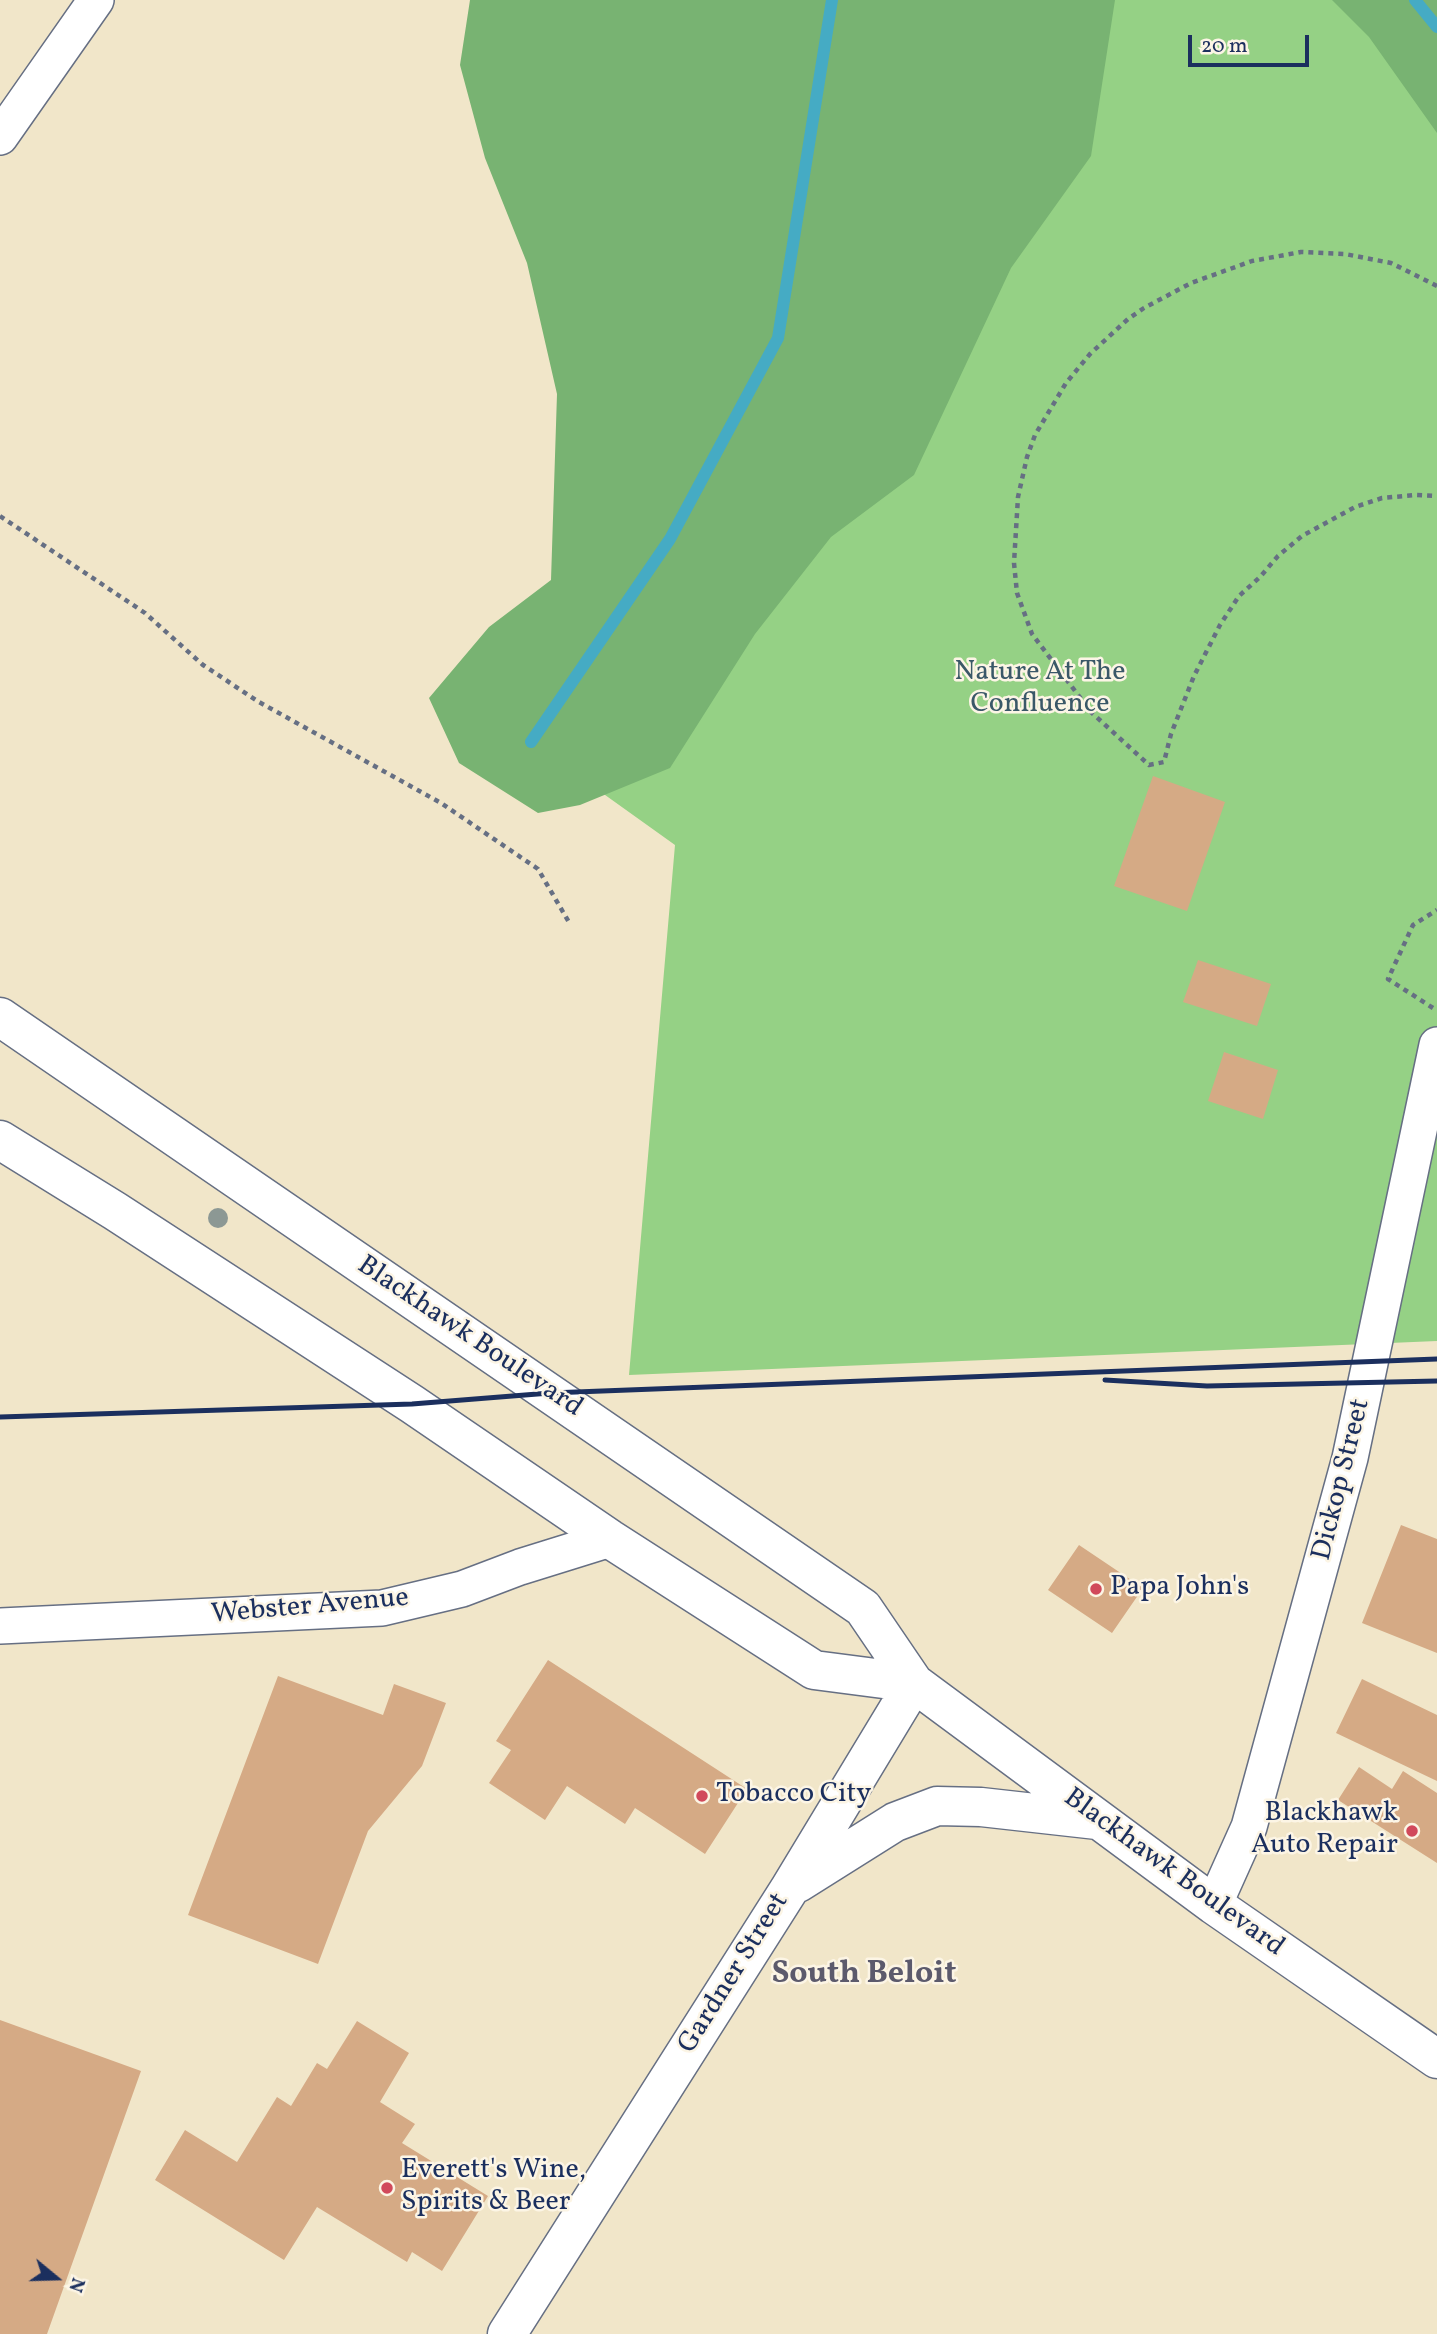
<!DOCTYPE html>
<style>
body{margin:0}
#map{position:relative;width:1437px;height:2334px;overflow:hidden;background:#f1e6c9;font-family:Vollkorn,serif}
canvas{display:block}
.north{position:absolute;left:21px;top:2243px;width:70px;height:70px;-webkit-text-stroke:5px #fcf5e5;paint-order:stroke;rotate:109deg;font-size:19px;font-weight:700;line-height:28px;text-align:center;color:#1b2f5e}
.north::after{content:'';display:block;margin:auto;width:24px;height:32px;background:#1b2f5e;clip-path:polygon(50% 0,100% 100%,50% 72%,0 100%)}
.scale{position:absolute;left:1188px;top:35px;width:121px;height:32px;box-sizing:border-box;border:4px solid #1b2f5e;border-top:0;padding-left:9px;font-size:21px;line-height:24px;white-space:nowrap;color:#1b2f5e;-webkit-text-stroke:5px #fcf5e5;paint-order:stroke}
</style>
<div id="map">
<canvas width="1437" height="2334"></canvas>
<div class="north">N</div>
<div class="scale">20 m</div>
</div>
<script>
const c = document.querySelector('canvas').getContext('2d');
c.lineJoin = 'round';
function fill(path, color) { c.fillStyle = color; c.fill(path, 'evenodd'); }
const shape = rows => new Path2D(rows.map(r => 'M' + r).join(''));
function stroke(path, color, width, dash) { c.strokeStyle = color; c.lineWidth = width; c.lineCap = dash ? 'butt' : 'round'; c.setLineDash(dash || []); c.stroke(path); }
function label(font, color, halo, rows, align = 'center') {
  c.font = font + ' Vollkorn,serif'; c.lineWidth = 5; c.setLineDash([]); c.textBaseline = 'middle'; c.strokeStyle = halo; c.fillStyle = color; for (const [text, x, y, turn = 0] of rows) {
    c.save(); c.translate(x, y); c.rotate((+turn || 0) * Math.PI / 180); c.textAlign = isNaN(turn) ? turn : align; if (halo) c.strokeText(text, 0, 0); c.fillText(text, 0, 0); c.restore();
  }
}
fill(shape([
 [832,0,1437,0,1437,1341,629,1375,675,845,531,742]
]), '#95d185');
fill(shape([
 [470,0,1115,0,1091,156,1011,268,914,475,831,537,755,634,670,768,580,805,538,813,459,763,429,698,489,627,551,580,557,394,527,263,485,158,460,65],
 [1332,0,1437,0,1437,133,1369,37]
]), '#78b372');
stroke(shape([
 [1415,0,1437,27],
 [531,742,670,539,778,338,832,0]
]), '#45abc4', 12);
fill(shape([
 [1153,776,1225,802,1187,911,1114,886],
 [1198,960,1271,984,1257,1026,1183,1002],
 [1224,1052,1278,1070,1263,1119,1208,1101],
 [1401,1525,1437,1539,1437,1653,1362,1623],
 [1079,1545,1143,1588,1112,1633,1048,1590],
 [548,1660,747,1789,705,1854,635,1808,625,1824,567,1786,545,1820,489,1783,511,1750,496,1741],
 [278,1676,383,1715,394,1684,446,1703,422,1766,368,1831,318,1964,188,1915],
 [1362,1679,1437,1715,1437,1781,1336,1733],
 [1359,1767,1392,1789,1403,1771,1437,1793,1437,1863,1338,1800],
 [0,2020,141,2071,47,2334,0,2334],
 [357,2021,409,2053,380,2102,415,2124,402,2143,488,2196,442,2271,412,2252,407,2262,317,2207,284,2260,155,2180,185,2130,237,2162,277,2097,291,2106,317,2063,327,2069]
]), '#d5aa85');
const street = shape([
 [0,137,96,0],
 [0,1626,382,1608,462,1589,520,1567,610,1539],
 [1214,1905,1249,1827,1350,1458,1437,1045]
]);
const primary = shape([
 [0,1017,863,1608,914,1683,1214,1905,1437,2059],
 [0,1140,115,1211,412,1404,610,1539,814,1670,914,1683],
 [798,1883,895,1822,937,1806,981,1807,1097,1820],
 [507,2334,790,1888,914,1683]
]);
stroke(street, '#666f83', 38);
stroke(primary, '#666f83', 41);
stroke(shape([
 [1437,286,1391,263,1345,254,1301,252,1252,261,1191,283,1144,308,1128,319,1090,354,1066,383,1035,435,1027,457,1018,497,1014,563,1017,593,1032,634,1091,712,1149,765,1164,762,1171,734,1194,676,1220,625,1239,596,1260,577,1278,556,1302,536,1355,507,1382,498,1416,495,1437,496],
 [0,516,145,613,203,665,259,702,441,803,538,869,570,924],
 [1433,1008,1388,979,1413,925,1437,910]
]), '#666f83', 4.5, [5, 5]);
stroke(street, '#fff', 35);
stroke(primary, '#fff', 38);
stroke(shape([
 [1105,1380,1207,1386,1437,1381],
 [0,1417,412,1404,550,1393,1437,1359]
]), '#1b2f5e', 5);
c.fillStyle = '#8c9894';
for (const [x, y] of [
 [218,1218]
]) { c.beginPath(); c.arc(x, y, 10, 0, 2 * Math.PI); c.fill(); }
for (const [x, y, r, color] of [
 [1096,1589,7,"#d1495b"],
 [702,1796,7,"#d1495b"],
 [1412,1831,7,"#d1495b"],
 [387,2188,7,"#d1495b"]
]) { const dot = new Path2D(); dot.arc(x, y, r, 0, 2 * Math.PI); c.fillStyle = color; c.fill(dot); stroke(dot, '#fcf5e5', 2.5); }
label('28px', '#3a5868', '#fcf5e5', [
 ["Nature At The",1040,674],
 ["Confluence",1040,706]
]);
label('28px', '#1b2f5e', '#fcf5e5', [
 ["Blackhawk Boulevard",469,1338,34],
 ["Dickop Street",1343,1480,-76],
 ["Webster Avenue",310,1608,-5],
 ["Blackhawk Boulevard",1173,1874,36],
 ["Gardner Street",735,1974,-58]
]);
label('28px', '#1b2f5e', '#fcf5e5', [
 ["Papa John's",1110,1589],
 ["Tobacco City",716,1796],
 ["Blackhawk",1398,1815,"right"],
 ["Auto Repair",1398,1847,"right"],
 ["Everett's Wine,",401,2172],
 ["Spirits & Beer",401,2204]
], 'left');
label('bold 32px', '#5c5a6c', '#fcf5e5', [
 ["South Beloit",864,1976]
]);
</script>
